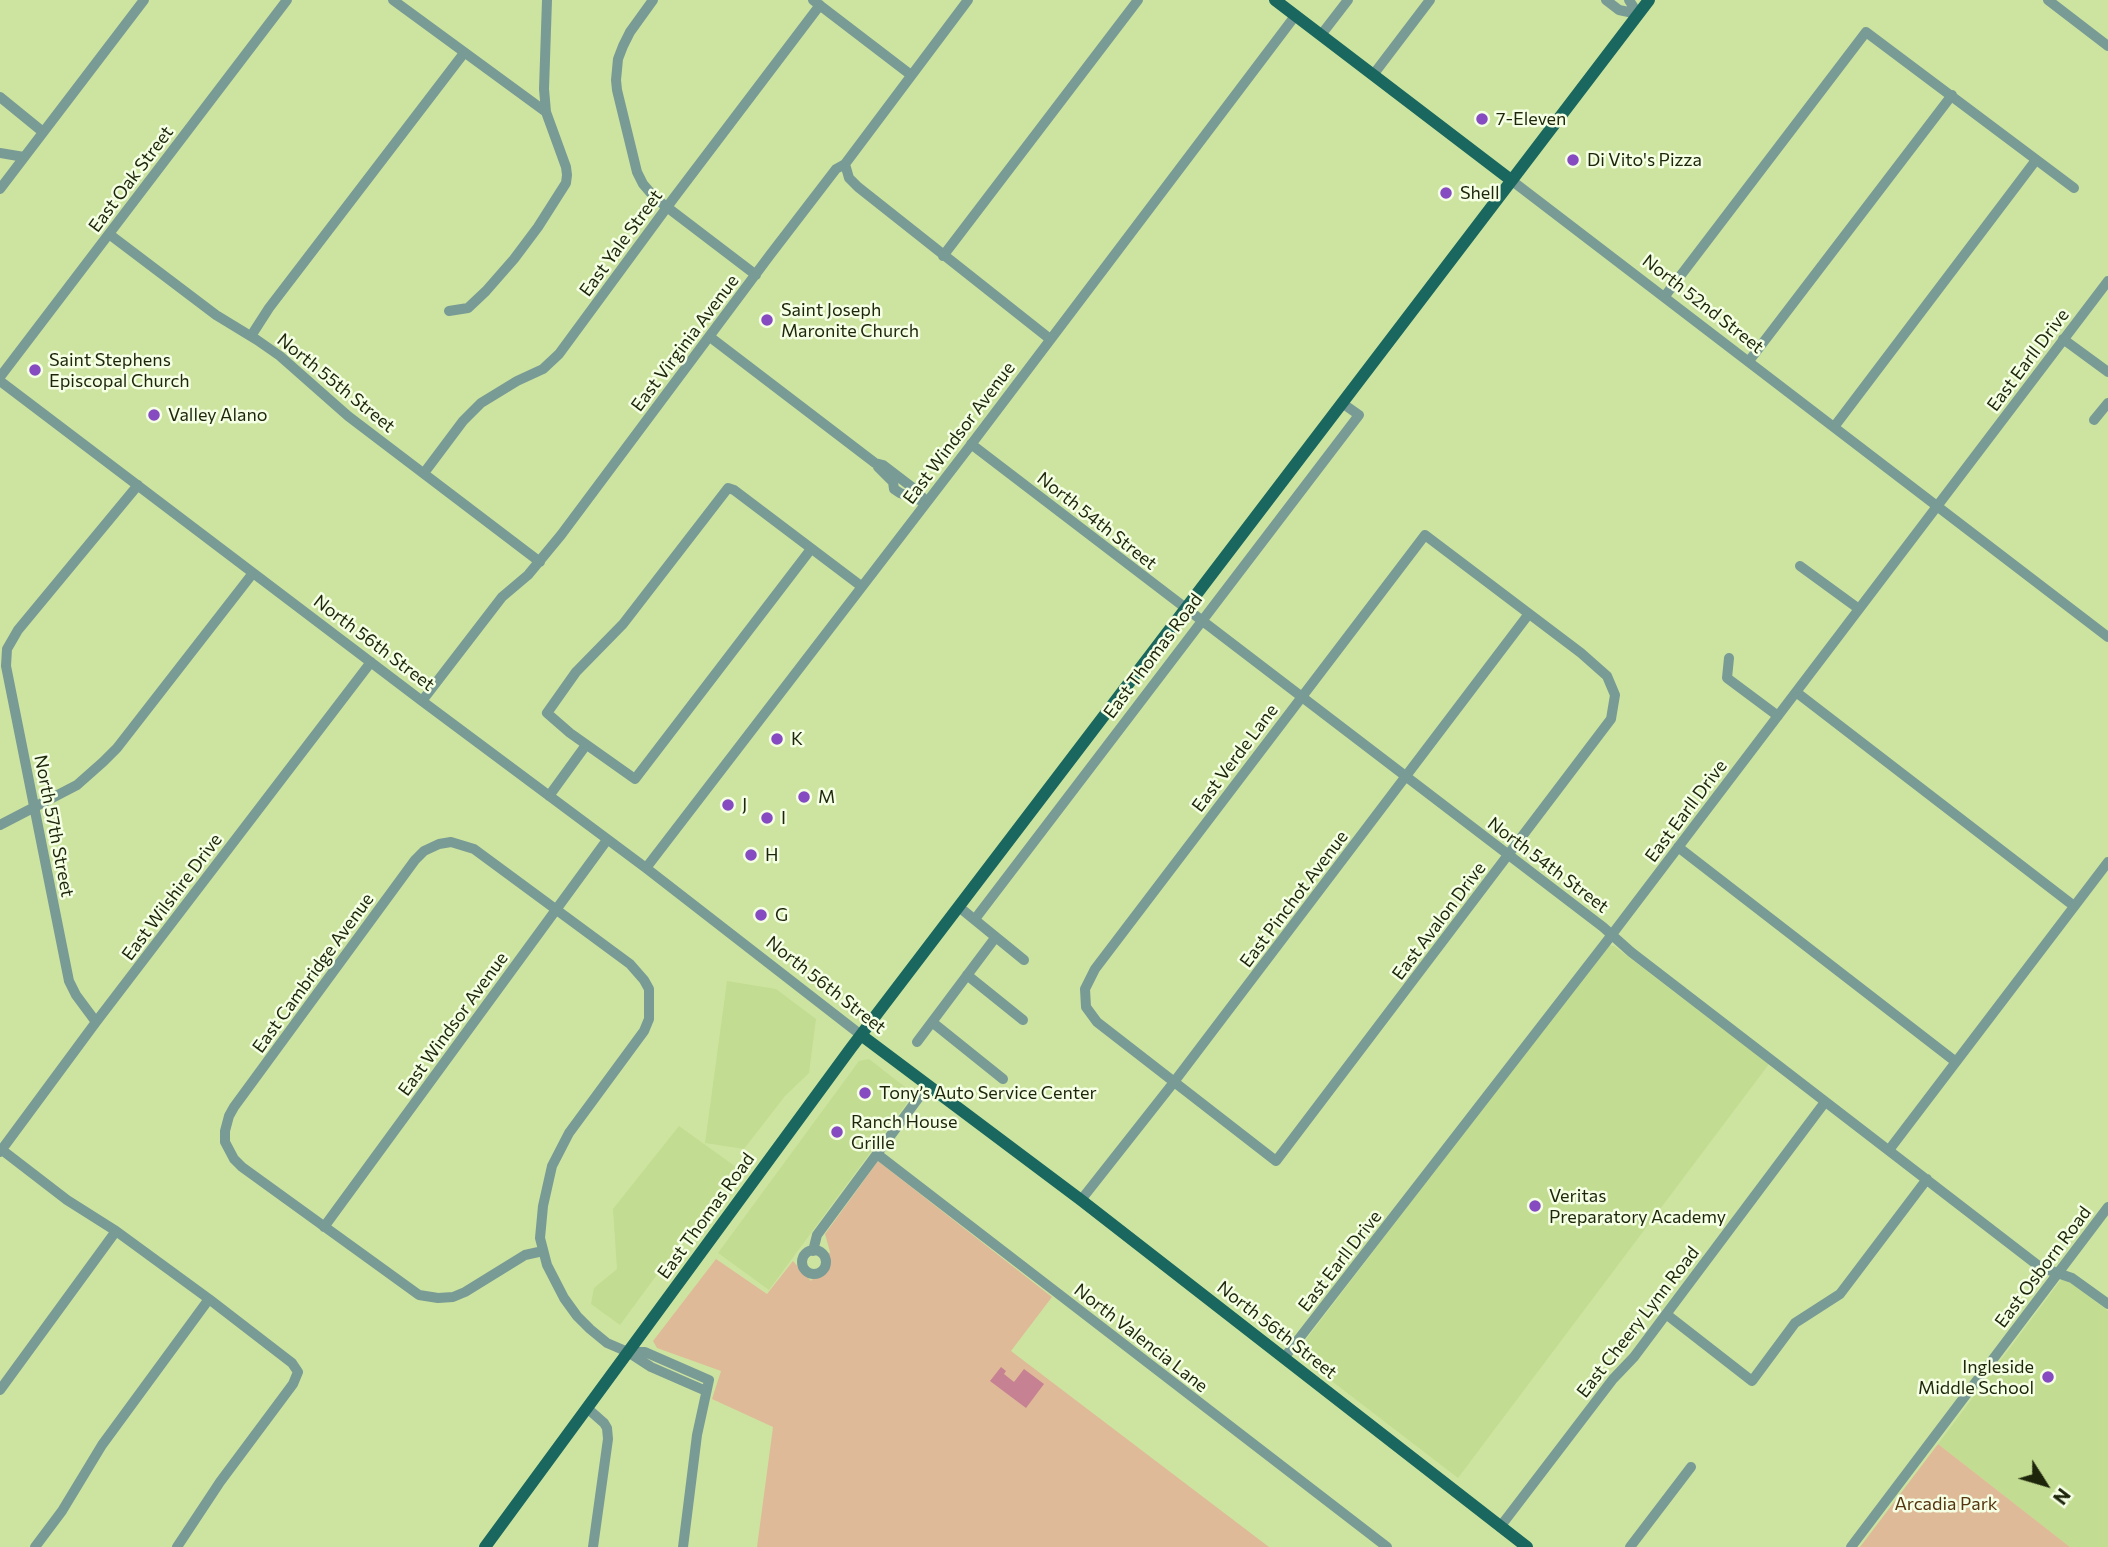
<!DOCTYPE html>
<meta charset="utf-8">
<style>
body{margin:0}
#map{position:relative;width:2108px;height:1547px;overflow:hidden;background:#cde4a0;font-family:Commissioner,sans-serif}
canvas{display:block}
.north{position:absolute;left:2010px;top:1449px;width:70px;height:70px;-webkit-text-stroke:5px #f5ffe4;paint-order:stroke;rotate:127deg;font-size:19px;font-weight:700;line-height:28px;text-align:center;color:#1d250b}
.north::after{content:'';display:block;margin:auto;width:24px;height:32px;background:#1d250b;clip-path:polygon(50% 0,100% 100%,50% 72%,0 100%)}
</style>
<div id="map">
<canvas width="2108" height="1547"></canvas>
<div class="north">N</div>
</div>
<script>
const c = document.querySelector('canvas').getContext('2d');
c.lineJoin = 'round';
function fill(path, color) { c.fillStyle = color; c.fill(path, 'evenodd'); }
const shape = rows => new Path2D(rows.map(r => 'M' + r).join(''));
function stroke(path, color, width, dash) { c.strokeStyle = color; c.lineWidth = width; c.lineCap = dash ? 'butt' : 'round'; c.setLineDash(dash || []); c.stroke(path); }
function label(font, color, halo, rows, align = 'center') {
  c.font = font + ' Commissioner,sans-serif'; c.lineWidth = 5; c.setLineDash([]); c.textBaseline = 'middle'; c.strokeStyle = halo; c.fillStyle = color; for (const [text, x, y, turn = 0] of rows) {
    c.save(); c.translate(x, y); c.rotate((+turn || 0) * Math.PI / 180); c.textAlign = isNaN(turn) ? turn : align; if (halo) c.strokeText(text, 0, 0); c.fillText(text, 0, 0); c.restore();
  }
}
fill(shape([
 [1607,945,1614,946,1769,1064,1458,1478,1303,1359,1298,1350],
 [727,981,776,989,816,1019,809,1073,785,1096,744,1149,705,1143],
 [869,1059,909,1090,909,1100,769,1290,718,1253,859,1061],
 [679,1126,736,1167,620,1325,591,1304,594,1288,617,1269,613,1209],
 [2063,1277,2108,1311,2108,1547,2070,1547,1938,1444]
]), '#c2dc91');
fill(shape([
 [878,1161,1052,1297,1011,1351,1269,1547,757,1547,773,1427,712,1399,721,1371,657,1348,653,1341,716,1259,767,1294,793,1261,811,1281,830,1252,825,1234],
 [1938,1444,2070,1547,1860,1547]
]), '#dfba98');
fill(shape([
 [1001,1367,1006,1371,1004,1374,1014,1382,1024,1369,1044,1384,1026,1408,990,1381]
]), '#c68192');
stroke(shape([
 [393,0,546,112],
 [653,0,630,32,623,46,618,59,616,80,617,90,637,172,643,184,655,198,756,275],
 [813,0,911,75],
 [1606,0,1619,10,1638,14],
 [1629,0,1638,14],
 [2048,0,2108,46],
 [1321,35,1348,0],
 [1373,75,1430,0],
 [0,97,43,132],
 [0,153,24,157],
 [845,164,849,178,858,187,1050,339],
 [1511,180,2108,637],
 [0,189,144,0],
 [109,234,216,315,257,340,280,356,348,416,540,562],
 [943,256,1138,0],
 [1665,296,1866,32,2074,188],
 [449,311,468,308,486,291,514,259,538,227,566,183,567,175,566,167,546,112,544,89,547,0],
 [251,336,269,308,464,53],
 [710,337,875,463,883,465,917,491,926,502],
 [2063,339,2108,372],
 [1749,361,1952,95],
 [0,377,287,0],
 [0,381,422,701,646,868,861,1035],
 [2094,420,2108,403],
 [1834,427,2036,160],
 [971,444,1603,927,1631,952,2040,1267,2072,1278,2108,1304],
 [878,467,893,482,894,489,900,493,925,502],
 [424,473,463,421,481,403,517,381,543,369,559,354,673,199,820,5],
 [1425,535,1581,653,1607,676,1615,695,1611,719,1276,1161,1097,1022,1086,1007,1085,989,1095,969,1425,535],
 [811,549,635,779,570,733,547,713,576,672,623,624,728,488,734,490,861,586],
 [1800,566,1859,609],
 [1729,658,1727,678,1778,716],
 [1796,692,2074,906],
 [422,701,502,597,528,575,561,535,770,255,836,169,845,164,968,0],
 [549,796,586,745],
 [0,825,77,785,103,762,117,748,253,573],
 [1678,847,1956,1062],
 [646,868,970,446,1295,16],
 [959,907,1024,960],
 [975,919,1359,415,1342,403],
 [967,975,1023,1020],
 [96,1022,76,995,69,981,6,666,7,649,18,630,138,485],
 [932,1022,1003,1079],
 [917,1042,995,938],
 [2,1150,67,1200,116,1231,209,1299,292,1363,298,1372,293,1384,220,1482,177,1547],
 [1889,1150,2108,862],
 [0,1152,96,1022,371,662],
 [877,1154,1387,1547],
 [1081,1200,1174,1082,1528,615],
 [324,1227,607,840],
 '802 1262a12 12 0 1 1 24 0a12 12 0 1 1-24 0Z',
 [543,1251,525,1255,465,1292,453,1297,438,1298,419,1295,242,1167,234,1159,225,1142,225,1131,229,1116,234,1107,415,860,424,851,439,844,451,842,474,849,630,964,644,980,649,989,649,1019,644,1031,569,1133,552,1166,543,1206,540,1238,547,1265,564,1298,577,1316,590,1329,607,1343,628,1352,651,1367,706,1391],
 [813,1251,817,1235,928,1085],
 [1666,1314,1752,1381,1795,1323,1840,1294,1927,1179],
 [629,1352,645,1352,709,1380,697,1435,683,1547],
 [1284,1358,1607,941,2108,281],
 [0,1390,116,1231],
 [587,1408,604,1423,607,1428,608,1439,593,1547],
 [1500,1527,1613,1379,1634,1357,1825,1102],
 [35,1547,62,1511,102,1445,209,1299],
 [1630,1547,1691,1467],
 [1851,1547,2108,1207]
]), '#799b95', 10);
stroke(shape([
 [1275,0,1511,180],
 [861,1035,1081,1200,1527,1547],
 [485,1547,851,1048,1649,0]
]), '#19675e', 12);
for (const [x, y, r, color] of [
 [1482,119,7,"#864bc1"],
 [1573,160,7,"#864bc1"],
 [1446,193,7,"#864bc1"],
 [767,320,7,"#864bc1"],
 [35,370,7,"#864bc1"],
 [154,415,7,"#864bc1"],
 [777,739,7,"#864bc1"],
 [804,797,7,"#864bc1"],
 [728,805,7,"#864bc1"],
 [767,818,7,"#864bc1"],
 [751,855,7,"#864bc1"],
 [761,915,7,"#864bc1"],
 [865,1093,7,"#864bc1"],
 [837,1132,7,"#864bc1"],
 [1535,1206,7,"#864bc1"],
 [2048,1377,7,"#864bc1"]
]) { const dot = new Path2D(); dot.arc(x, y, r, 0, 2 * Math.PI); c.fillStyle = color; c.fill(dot); stroke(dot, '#f5ffe4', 2.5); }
label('18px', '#1d250b', '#f5ffe4', [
 ["7-Eleven",1496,119],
 ["Di Vito's Pizza",1587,160],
 ["Shell",1460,193],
 ["Saint Joseph",781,310],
 ["Maronite Church",781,331],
 ["Saint Stephens",49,360],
 ["Episcopal Church",49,381],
 ["Valley Alano",168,415],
 ["K",791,739],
 ["M",818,797],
 ["J",742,805],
 ["I",781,818],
 ["H",765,855],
 ["G",775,915],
 ["Tony’s Auto Service Center",879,1093],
 ["Ranch House",851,1122],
 ["Grille",851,1143],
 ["Veritas",1549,1196],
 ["Preparatory Academy",1549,1217],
 ["Ingleside",2034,1367,"right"],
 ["Middle School",2034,1388,"right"]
], 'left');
label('18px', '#1d250b', '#f5ffe4', [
 ["East Oak Street",131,179,-53],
 ["East Yale Street",621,243,-54],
 ["North 52nd Street",1703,304,38],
 ["East Virginia Avenue",685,343,-53],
 ["East Earll Drive",2028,360,-53],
 ["North 55th Street",336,383,39],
 ["East Windsor Avenue",959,433,-53],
 ["North 54th Street",1097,521,38],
 ["North 56th Street",374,643,37],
 ["East Thomas Road",1153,656,-53],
 ["East Verde Lane",1235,758,-53],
 ["East Earll Drive",1686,811,-53],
 ["North 57th Street",54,826,79],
 ["North 54th Street",1548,865,37],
 ["East Wilshire Drive",172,897,-53],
 ["East Pinchot Avenue",1294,899,-53],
 ["East Avalon Drive",1439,921,-53],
 ["East Cambridge Avenue",313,973,-54],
 ["North 56th Street",826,985,38],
 ["East Windsor Avenue",453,1024,-54],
 ["East Thomas Road",706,1216,-54],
 ["East Earll Drive",1340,1261,-52],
 ["East Osborn Road",2043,1267,-53],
 ["East Cheery Lynn Road",1638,1322,-52],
 ["North 56th Street",1277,1330,38],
 ["North Valencia Lane",1141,1338,38]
]);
label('18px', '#56340f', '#f5ffe4', [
 ["Arcadia Park",1946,1504]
]);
</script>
